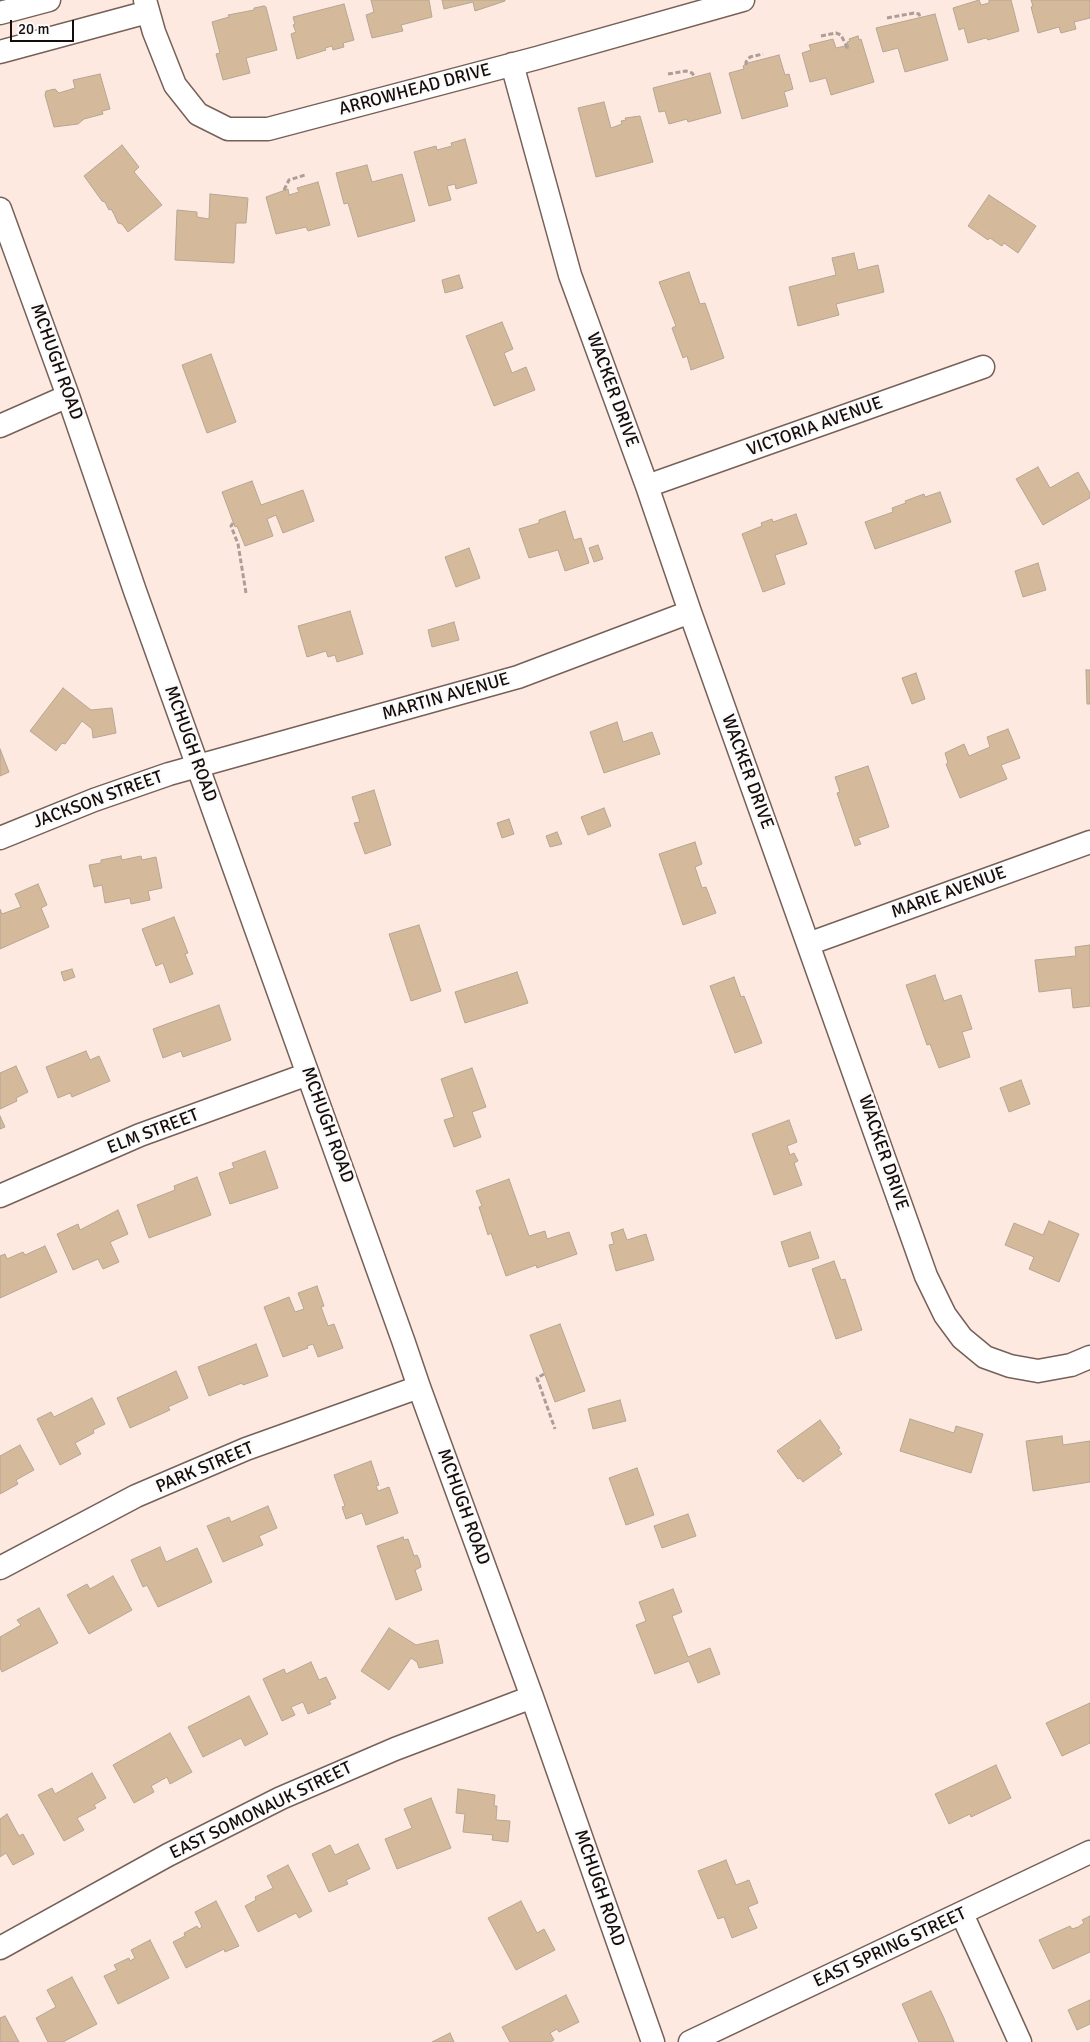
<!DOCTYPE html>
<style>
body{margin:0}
#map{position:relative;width:1090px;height:2042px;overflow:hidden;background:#fee9e1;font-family:Signika,sans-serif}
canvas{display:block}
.scale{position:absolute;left:10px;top:20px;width:64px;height:22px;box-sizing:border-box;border:2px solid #160d0a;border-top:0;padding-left:6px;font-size:15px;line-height:18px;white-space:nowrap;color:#160d0a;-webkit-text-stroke:4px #fbfbfb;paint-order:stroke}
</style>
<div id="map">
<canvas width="1090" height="2042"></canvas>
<div class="scale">20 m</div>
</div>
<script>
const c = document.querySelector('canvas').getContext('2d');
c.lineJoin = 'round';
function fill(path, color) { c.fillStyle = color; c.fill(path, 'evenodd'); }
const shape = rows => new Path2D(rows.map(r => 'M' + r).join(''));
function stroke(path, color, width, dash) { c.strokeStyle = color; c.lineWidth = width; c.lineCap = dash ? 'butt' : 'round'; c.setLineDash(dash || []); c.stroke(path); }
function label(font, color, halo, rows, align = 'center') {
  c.font = font + ' Signika,sans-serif'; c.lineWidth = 5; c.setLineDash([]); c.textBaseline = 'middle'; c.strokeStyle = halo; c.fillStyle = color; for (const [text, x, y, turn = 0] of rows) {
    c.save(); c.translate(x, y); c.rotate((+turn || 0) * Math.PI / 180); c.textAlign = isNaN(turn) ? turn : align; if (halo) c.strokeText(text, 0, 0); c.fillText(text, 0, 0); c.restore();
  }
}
const building = shape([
 [371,0,429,0,432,17,401,25,403,31,372,38,366,15,374,12,371,0],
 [442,0,505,0,505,1,475,11,473,2,444,9,442,0],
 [979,0,981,5,989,3,989,0,1011,0,1019,31,988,40,986,38,968,43,964,28,959,30,953,8,979,0],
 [1031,0,1090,0,1090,18,1074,22,1076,29,1061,33,1059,27,1038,33,1031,7,1033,6,1031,0],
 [344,4,354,40,343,43,344,47,333,50,332,46,325,48,326,50,297,59,291,34,296,32,293,25,295,24,293,17,344,4],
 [264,6,266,7,277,50,246,58,250,73,223,80,216,54,220,53,212,22,229,17,228,15,254,10,254,8,264,6],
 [935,14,948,60,905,72,898,48,883,52,876,28,935,14],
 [858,36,859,40,861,39,874,82,831,95,826,78,810,82,802,53,811,50,809,45,833,39,836,48,845,46,846,49,849,48,847,42,850,41,849,39,858,36],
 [779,55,785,75,789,74,793,89,784,92,788,106,742,119,729,73,744,69,743,66,748,63,779,55],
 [710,73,721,113,688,122,687,119,669,124,665,111,659,112,653,88,710,73],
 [100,74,110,109,102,111,103,114,84,119,78,124,54,127,45,95,46,91,55,89,59,93,75,88,73,80,100,74],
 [604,102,611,128,622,124,621,121,626,120,625,118,640,116,653,162,596,177,578,108,604,102],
 [465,139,477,183,456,189,455,184,447,186,451,200,429,206,414,152,436,146,437,150,452,146,451,143,465,139],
 [122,145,139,167,134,172,162,205,128,232,122,224,118,223,114,214,111,209,109,210,105,202,102,201,84,176,122,145],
 [367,165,372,182,402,174,415,221,358,237,348,203,344,204,336,173,367,165],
 [318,182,330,225,308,231,306,227,276,234,266,197,288,189,289,195,299,192,297,188,318,182],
 [210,194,248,198,246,223,236,223,234,263,175,260,177,210,197,212,197,217,209,219,210,194],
 [989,195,1036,226,1018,253,1004,243,1002,246,1000,245,990,238,988,240,968,226,989,195],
 [854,253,858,270,878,265,884,292,836,304,839,315,798,326,789,287,836,275,832,258,854,253],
 [689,272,700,304,705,303,724,358,691,370,687,356,683,358,672,328,676,326,659,282,689,272],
 [459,275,463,288,445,293,442,280,459,275],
 [502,322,513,349,504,353,512,373,526,367,535,390,494,406,466,336,502,322],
 [211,354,236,422,207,433,182,365,211,354],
 [1038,467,1050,488,1078,472,1090,493,1090,498,1043,525,1016,479,1038,467],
 [252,481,261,505,303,490,314,521,283,533,276,515,267,519,273,536,245,546,237,526,235,527,222,492,252,481],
 [940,492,951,522,875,549,865,522,893,512,892,508,906,503,905,501,924,494,925,497,940,492],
 [565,511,574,540,581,538,589,563,565,571,558,550,529,558,519,529,539,523,539,520,565,511],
 [796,514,807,544,775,555,785,584,763,592,742,534,762,526,761,523,772,519,773,522,796,514],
 [598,545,603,559,594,562,589,548,598,545],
 [469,548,480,578,456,587,445,557,469,548],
 [1038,563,1046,590,1023,597,1015,571,1038,563],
 [350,611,363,654,337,662,335,655,328,657,326,651,307,657,298,626,350,611],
 [454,622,459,640,432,647,428,630,454,622],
 [1086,670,1090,670,1090,704,1087,704,1086,670],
 [916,673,925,699,912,704,902,678,916,673],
 [63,688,91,710,112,708,116,733,93,738,92,729,82,721,65,744,62,743,56,751,30,731,63,688],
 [617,722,623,742,652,732,660,754,604,773,590,732,617,722],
 [1008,729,1020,758,1001,765,1007,779,960,798,946,764,948,763,945,753,964,744,969,756,990,747,987,737,1008,729],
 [0,749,9,772,0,776,0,749],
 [868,766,889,827,858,838,861,844,855,846,837,793,840,792,835,777,868,766],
 [374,790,391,845,365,854,354,823,360,822,352,797,374,790],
 [604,808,611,826,588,835,581,817,604,808],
 [509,819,514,834,502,838,497,823,509,819],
 [557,832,562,844,550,847,546,836,557,832],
 [695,842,702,864,695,867,702,888,706,887,716,913,683,925,659,854,695,842],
 [121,856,122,860,141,856,142,860,156,857,162,888,148,891,150,900,131,904,130,898,105,903,102,885,94,887,89,865,101,863,101,860,121,856],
 [38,884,47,905,41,908,49,927,0,949,0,909,2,914,21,907,15,894,38,884],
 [174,917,188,953,185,954,193,974,170,983,163,963,156,966,142,929,174,917],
 [419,925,441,991,411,1001,389,934,419,925],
 [1090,945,1090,1006,1073,1008,1071,988,1039,992,1035,960,1076,956,1075,947,1090,945],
 [72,969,75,977,64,981,61,972,72,969],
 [517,972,528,1003,465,1023,455,992,517,972],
 [935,975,944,1001,961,995,972,1029,962,1032,970,1057,939,1068,930,1044,927,1045,906,985,935,975],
 [734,977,741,997,744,996,762,1043,735,1053,710,986,734,977],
 [219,1005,231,1040,183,1057,181,1051,163,1058,153,1029,219,1005],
 [86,1051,90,1060,99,1056,110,1081,72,1097,70,1093,58,1098,46,1067,86,1051],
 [16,1066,28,1092,16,1098,17,1101,0,1109,0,1073,16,1066],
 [472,1068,486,1107,472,1112,481,1137,454,1147,444,1120,454,1117,441,1079,472,1068],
 [1021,1080,1030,1104,1009,1112,1000,1088,1021,1080],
 [0,1116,5,1127,0,1129,0,1116],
 [789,1120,797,1142,787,1146,790,1155,794,1153,798,1161,794,1163,802,1185,774,1195,752,1134,789,1120],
 [265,1151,278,1188,230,1204,219,1173,234,1168,232,1163,265,1151],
 [197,1177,211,1215,149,1238,137,1205,175,1190,174,1186,197,1177],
 [509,1179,529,1236,545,1231,547,1239,569,1232,577,1254,537,1268,536,1265,506,1276,491,1233,488,1235,479,1207,482,1206,476,1191,509,1179],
 [118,1210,128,1234,110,1242,119,1262,103,1269,98,1259,73,1270,57,1234,78,1224,80,1230,118,1210],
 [1049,1221,1079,1234,1059,1282,1029,1269,1034,1257,1005,1245,1014,1223,1043,1235,1049,1221],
 [623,1229,627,1240,646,1234,654,1260,616,1271,609,1245,614,1244,611,1233,623,1229],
 [810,1232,819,1258,789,1267,781,1242,810,1232],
 [45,1246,57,1272,0,1298,0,1256,5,1254,7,1259,23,1252,25,1255,45,1246],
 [834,1261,841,1280,845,1279,862,1330,836,1339,812,1269,834,1261],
 [317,1286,324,1306,321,1307,328,1326,334,1324,343,1348,318,1357,313,1344,307,1346,308,1348,283,1357,264,1307,289,1297,295,1312,304,1309,298,1293,317,1286],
 [560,1324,585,1391,555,1402,530,1335,560,1324],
 [256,1344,268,1376,243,1385,242,1383,209,1396,198,1367,256,1344],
 [176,1371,188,1398,168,1407,170,1410,130,1428,117,1398,176,1371],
 [92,1398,105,1424,93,1430,94,1433,75,1443,81,1454,60,1465,37,1419,51,1412,54,1417,92,1398],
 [620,1400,626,1421,593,1429,588,1409,620,1400],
 [910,1419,954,1433,956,1426,983,1434,971,1473,900,1451,910,1419],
 [820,1420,840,1448,838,1449,842,1454,803,1482,800,1478,798,1479,777,1451,820,1420],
 [1062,1436,1063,1445,1090,1441,1090,1482,1033,1491,1026,1441,1062,1436],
 [20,1445,34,1470,16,1480,18,1484,0,1494,0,1456,20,1445],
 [371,1461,379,1485,376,1486,378,1491,389,1487,398,1513,366,1525,362,1513,346,1519,342,1507,345,1506,334,1475,371,1461],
 [637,1468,654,1515,626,1525,609,1478,637,1468],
 [268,1506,277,1528,259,1536,263,1545,223,1562,207,1526,229,1517,231,1522,268,1506],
 [688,1514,696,1536,662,1548,654,1526,688,1514],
 [403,1537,404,1540,408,1539,414,1556,417,1555,419,1559,421,1567,415,1570,422,1590,396,1600,377,1546,403,1537],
 [160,1547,166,1562,197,1548,212,1582,158,1607,147,1585,143,1587,131,1560,160,1547],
 [113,1576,132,1610,89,1634,67,1595,87,1584,90,1589,113,1576],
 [673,1589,682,1612,672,1616,688,1657,710,1648,720,1674,698,1683,689,1661,655,1674,636,1625,646,1621,639,1602,673,1589],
 [39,1608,58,1643,2,1672,0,1668,0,1637,21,1625,17,1620,39,1608],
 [389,1628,416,1645,438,1640,443,1663,419,1668,417,1662,411,1658,389,1690,361,1671,389,1628],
 [311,1662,319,1680,326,1677,336,1698,329,1701,331,1704,308,1714,303,1702,291,1707,295,1715,282,1721,263,1679,284,1669,286,1674,311,1662],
 [249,1696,268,1734,245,1746,241,1738,203,1757,188,1727,249,1696],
 [1090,1703,1090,1743,1062,1756,1046,1723,1090,1703],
 [170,1733,192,1772,170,1784,167,1777,151,1786,154,1792,134,1803,113,1765,170,1733],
 [996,1765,1011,1798,971,1817,970,1814,949,1824,935,1794,996,1765],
 [92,1773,106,1798,94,1805,96,1808,77,1818,84,1830,64,1841,38,1795,52,1788,55,1794,92,1773],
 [458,1789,495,1795,494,1806,497,1806,496,1820,510,1821,508,1842,492,1840,493,1835,463,1832,465,1814,456,1813,458,1789],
 [431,1798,451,1848,397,1869,385,1839,412,1828,404,1809,431,1798],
 [7,1814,19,1836,23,1834,34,1854,13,1865,6,1853,0,1857,0,1819,7,1814],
 [358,1844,370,1869,346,1880,348,1884,329,1892,312,1854,330,1845,335,1855,358,1844],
 [726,1860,736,1885,749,1880,758,1903,748,1907,757,1928,732,1938,724,1917,718,1919,698,1871,726,1860],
 [288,1865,312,1911,299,1918,296,1913,258,1932,245,1906,256,1900,255,1897,273,1888,267,1876,288,1865],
 [216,1901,239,1946,225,1952,224,1949,186,1968,173,1942,185,1936,184,1933,197,1926,199,1929,202,1927,195,1912,216,1901],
 [521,1901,537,1933,544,1929,555,1950,516,1970,488,1918,521,1901],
 [1090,1916,1090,1952,1053,1969,1039,1940,1070,1926,1072,1929,1078,1927,1084,1923,1082,1920,1090,1916],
 [150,1940,169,1978,118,2004,104,1976,117,1970,114,1965,129,1958,130,1961,135,1958,131,1950,150,1940],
 [72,1977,97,2024,63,2042,48,2042,36,2018,56,2007,47,1990,72,1977],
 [931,1991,943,2016,954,2042,919,2042,902,2004,931,1991],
 [566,1995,579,2022,559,2032,557,2029,550,2033,554,2040,551,2042,510,2042,502,2027,566,1995],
 [1090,2000,1090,2024,1077,2030,1068,2010,1090,2000],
 [5,2016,19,2042,0,2042,0,2018,5,2016],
 [450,2033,454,2042,432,2042,450,2033]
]);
fill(building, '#d4ba9b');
stroke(building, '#b5a693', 1);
const street = shape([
 [145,0,154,32,175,85,198,114,228,129,268,129,537,58,743,0],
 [0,13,49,0],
 [0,52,148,12],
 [512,64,570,275,647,486,690,612,926,1276,945,1315,962,1338,985,1357,1010,1366,1038,1371,1071,1365,1090,1357],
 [0,209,68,396,135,591,403,1340,419,1387,532,1697,653,2042],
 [0,426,68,396],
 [647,486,983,367],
 [0,838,94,800,169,774,518,677,690,612],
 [808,944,1090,842],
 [0,1196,140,1135,308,1074],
 [0,1568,136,1496,246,1449,419,1387],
 [962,1914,1020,2042],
 [0,1948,168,1855,281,1798,395,1749,532,1697],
 [690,2042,1090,1852]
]);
stroke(street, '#766058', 25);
stroke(shape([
 [887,18,914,13,919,14,920,18],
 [821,36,836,33,841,35,848,49],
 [746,65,746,62,750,57,763,54],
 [668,74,686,71,692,73,695,77],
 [284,190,289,180,305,175],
 [233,523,231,526,238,544,246,593],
 [544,1374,537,1378,555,1429]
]), '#ae9d97', 3, [5, 2.5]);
stroke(street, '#fff', 22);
label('18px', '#160d0a', '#fbfbfb', [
 ["ARROWHEAD DRIVE",415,90,-15],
 ["MCHUGH ROAD",56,362,70],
 ["WACKER DRIVE",612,390,70],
 ["VICTORIA AVENUE",815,427,-20],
 ["MARTIN AVENUE",446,697,-16],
 ["MCHUGH ROAD",190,744,70],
 ["WACKER DRIVE",747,772,70],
 ["JACKSON STREET",98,800,-20],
 ["MARIE AVENUE",949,893,-20],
 ["MCHUGH ROAD",327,1125,70],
 ["ELM STREET",153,1132,-21],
 ["WACKER DRIVE",883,1153,71],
 ["PARK STREET",205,1468,-23],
 ["MCHUGH ROAD",463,1507,70],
 ["EAST SOMONAUK STREET",261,1811,-26],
 ["MCHUGH ROAD",599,1888,71],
 ["EAST SPRING STREET",890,1948,-25]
]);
</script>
